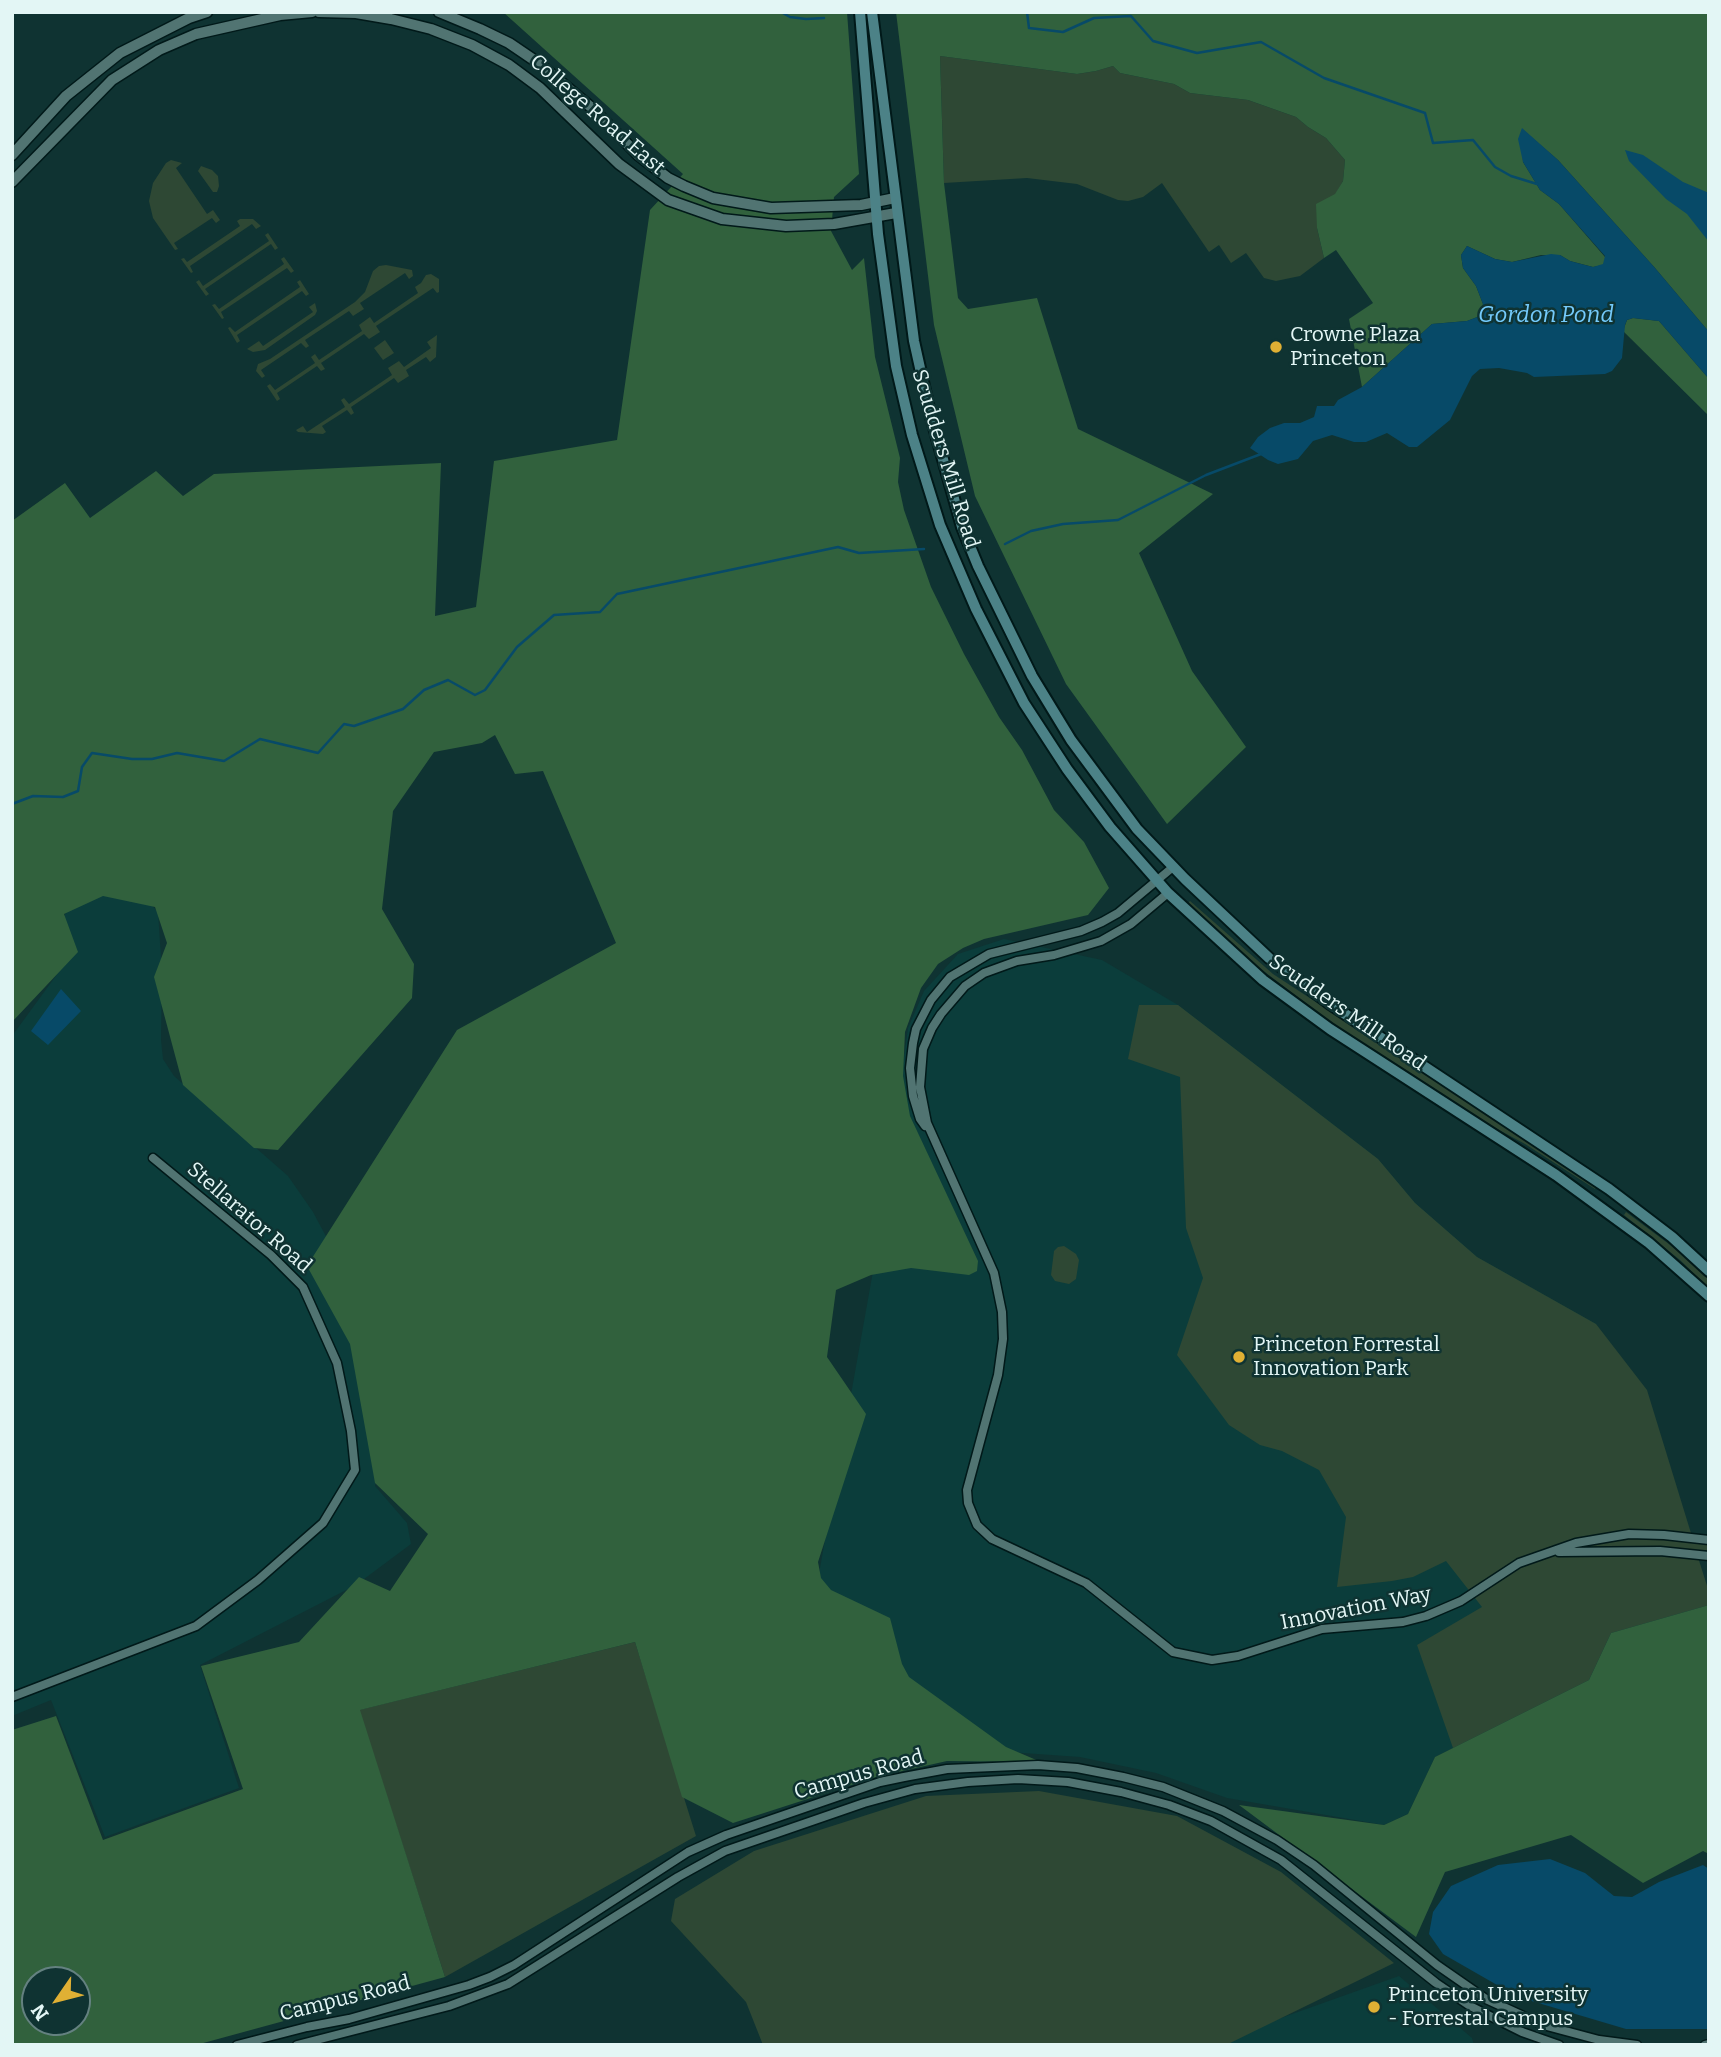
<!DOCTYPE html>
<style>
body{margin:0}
#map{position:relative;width:1721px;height:2057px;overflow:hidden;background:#0f3332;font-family:Bitter,serif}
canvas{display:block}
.frame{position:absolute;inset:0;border:14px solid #e3f6f5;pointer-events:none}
.north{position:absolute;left:21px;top:1966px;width:70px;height:70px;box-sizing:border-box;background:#0f3332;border:2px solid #648180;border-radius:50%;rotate:235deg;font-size:19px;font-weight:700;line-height:28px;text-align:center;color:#e3f6f5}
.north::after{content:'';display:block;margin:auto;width:24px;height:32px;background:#e0b034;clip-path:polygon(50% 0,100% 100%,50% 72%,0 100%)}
</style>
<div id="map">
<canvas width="1721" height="2057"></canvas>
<div class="frame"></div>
<div class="north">N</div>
</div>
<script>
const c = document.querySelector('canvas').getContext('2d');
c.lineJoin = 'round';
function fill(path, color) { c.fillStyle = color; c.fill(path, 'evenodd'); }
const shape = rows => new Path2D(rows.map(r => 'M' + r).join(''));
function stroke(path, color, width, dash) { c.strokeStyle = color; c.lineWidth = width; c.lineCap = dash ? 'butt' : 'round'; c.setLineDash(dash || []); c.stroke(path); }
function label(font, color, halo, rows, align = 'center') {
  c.font = font + ' Bitter,serif'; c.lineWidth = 5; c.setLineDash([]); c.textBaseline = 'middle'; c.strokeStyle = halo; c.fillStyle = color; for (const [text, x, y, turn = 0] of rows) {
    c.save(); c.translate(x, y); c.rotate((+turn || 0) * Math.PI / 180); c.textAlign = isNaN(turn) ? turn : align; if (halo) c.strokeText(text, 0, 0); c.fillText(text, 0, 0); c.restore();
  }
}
fill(shape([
 [93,882,147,900,158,912,162,973,161,1040,163,1059,174,1076,288,1176,313,1212,328,1240,378,1465,375,1486,407,1523,411,1544,356,1585,200,1665,239,1788,105,1837,51,1700,12,1716,12,1036,66,962,63,938,65,914,75,898],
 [1004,939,1102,960,1178,1005,1378,1159,1415,1203,1477,1257,1596,1324,1709,1605,1611,1633,1589,1680,1435,1757,1408,1814,1384,1825,1227,1798,1156,1773,1080,1757,966,1749,815,1596,880,1232,908,1028,924,991,958,954],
 [1399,1976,1472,2038,1474,2045,1205,2045]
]), '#0b3d3b');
fill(shape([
 [940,56,1077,74,1096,71,1113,66,1120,73,1174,84,1190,93,1248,100,1296,117,1308,127,1326,138,1345,160,1343,181,1317,228,1324,258,1300,276,1276,281,1264,278,1246,253,1231,263,1219,245,1209,252,1162,183,1143,197,1128,201,1118,200,1077,184,1027,178,944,183],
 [171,160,182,163,176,168,207,214,213,210,220,220,216,223,212,218,174,243,178,249,175,250,153,218,149,201,153,183,166,163],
 [201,166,212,170,218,176,219,186,217,192,213,192,198,171],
 [240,219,253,219,261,226,256,229,252,224,190,266,193,272,191,273,181,259,184,258,187,262,240,226,237,221],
 [268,233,278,248,275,250,271,244,205,289,209,294,206,296,196,282,199,280,203,286,269,241,265,235],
 [284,257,294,271,291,273,287,268,221,312,224,318,222,319,212,305,215,304,219,309,284,264,281,259],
 [386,265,412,270,413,276,409,279,405,273,360,303,364,309,353,316,349,311,305,340,309,346,306,348,301,343,261,370,265,376,262,378,256,371,258,364,270,359,355,302,365,292,373,271,379,266],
 [431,274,439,279,439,292,437,293,433,288,376,326,380,332,369,339,364,334,321,363,325,369,321,371,317,366,277,393,280,399,277,401,267,386,270,384,275,390,315,363,311,357,315,354,319,360,362,331,359,325,370,317,374,323,418,293,415,287,421,283,426,275],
 [300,280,309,294,306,296,302,291,237,335,240,341,237,343,228,328,230,327,235,332,300,287,297,282],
 [315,303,317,311,315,315,265,350,253,352,247,349,259,341,263,346,313,312,309,307],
 [437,335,436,357,430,362,426,357,406,370,409,376,398,383,394,378,351,407,354,413,351,415,347,410,322,426,326,432,323,434,298,432,296,430,303,426,307,432,345,407,341,400,344,398,349,404,392,375,388,368,399,361,404,367,431,348,427,342],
 [385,340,394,353,383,360,374,348],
 [1190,901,1273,974,1597,1186,1595,1189,1525,1144,1488,1124,1333,1024,1253,963,1188,903],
 [1139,1005,1178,1005,1378,1159,1415,1203,1477,1257,1596,1324,1647,1390,1694,1543,1709,1545,1709,1551,1696,1551,1709,1592,1709,1605,1611,1633,1589,1680,1453,1748,1417,1645,1482,1607,1446,1561,1413,1577,1392,1581,1337,1587,1346,1517,1319,1470,1282,1451,1260,1445,1229,1425,1177,1355,1203,1278,1186,1228,1180,1077,1128,1059],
 [1626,1212,1701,1268,1709,1276,1709,1288,1680,1260,1624,1215],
 [1064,1246,1076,1254,1079,1260,1076,1279,1069,1284,1055,1281,1051,1275,1054,1251,1058,1247],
 [635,1642,696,1836,445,1977,359,1710],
 [1039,1791,1177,1816,1281,1872,1394,1963,1226,2045,763,2045,746,2002,671,1921,675,1899,754,1851,926,1796]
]), '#2e4834');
fill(shape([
 [503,12,847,12,859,174,834,197,831,231,852,270,864,258,875,357,900,458,898,482,904,510,931,587,964,654,999,717,1022,750,1054,810,1084,842,1109,888,1088,915,984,939,963,948,938,964,921,988,905,1032,903,1076,910,1116,978,1261,977,1271,969,1275,911,1268,871,1275,836,1290,827,1357,866,1414,818,1562,821,1578,831,1590,890,1618,902,1664,909,1677,1006,1747,1041,1762,947,1761,876,1777,733,1823,682,1797,635,1642,360,1710,445,1977,196,2045,12,2045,12,1730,56,1716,103,1840,243,1789,201,1666,299,1642,359,1577,390,1591,428,1534,375,1483,350,1344,307,1266,457,1030,616,943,543,771,515,774,495,735,482,743,434,752,393,811,382,909,414,964,412,998,278,1150,254,1148,183,1085,154,977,167,943,155,907,103,896,64,914,78,952,12,1022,12,521,65,483,90,518,156,471,183,496,214,474,441,463,435,616,476,607,494,461,617,440,650,210,683,174],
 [35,1980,77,1980,77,2022,35,2022],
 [896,12,1709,12,1709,332,1655,268,1558,160,1522,129,1523,162,1540,190,1559,204,1605,257,1605,261,1603,265,1593,267,1570,261,1560,255,1541,255,1512,262,1495,259,1467,246,1461,255,1463,268,1476,286,1483,304,1480,316,1467,321,1432,324,1362,387,1349,319,1373,303,1336,250,1324,258,1317,228,1316,204,1335,194,1343,181,1345,160,1326,138,1308,127,1296,117,1248,100,1190,93,1174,84,1120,73,1113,66,1096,71,1077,74,940,56,944,183,958,298,968,309,1037,298,1078,429,1213,494,1139,553,1192,671,1246,747,1167,824,1066,684,975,496,934,325],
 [1633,318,1659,321,1709,379,1709,416,1623,331,1627,320],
 [1709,1605,1709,1854,1703,1851,1643,1883,1571,1835,1445,1872,1416,1937,1239,1805,1384,1825,1408,1814,1435,1757,1589,1680,1611,1633]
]), '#31613d');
fill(shape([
 [1522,128,1558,160,1655,268,1709,332,1709,379,1659,321,1633,318,1627,320,1625,325,1622,358,1612,371,1605,374,1534,377,1527,373,1499,368,1480,369,1472,376,1450,420,1417,447,1409,447,1387,433,1366,442,1354,442,1332,435,1313,441,1298,459,1278,464,1268,460,1250,448,1258,437,1270,428,1284,423,1300,423,1314,417,1317,406,1334,406,1338,400,1362,387,1432,324,1467,321,1480,316,1483,304,1476,286,1463,268,1461,255,1467,246,1495,259,1512,262,1551,254,1560,255,1570,261,1581,264,1593,267,1603,264,1605,256,1559,204,1540,190,1523,162,1518,139],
 [1625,150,1643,155,1683,182,1709,193,1709,242,1687,214,1666,199,1629,161],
 [61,989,81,1011,48,1045,31,1031],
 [1550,1859,1585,1873,1614,1896,1632,1897,1659,1882,1703,1865,1709,1869,1709,2029,1626,2029,1518,1997,1443,1954,1429,1934,1433,1912,1451,1886,1498,1865]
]), '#074a68');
stroke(shape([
 [781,12,790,17,806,19,824,18],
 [1027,12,1029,28,1063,32,1094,18,1131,16,1153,41,1197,53,1261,42,1324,78,1425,113,1433,143,1473,140,1495,167,1511,176,1537,184],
 [1005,544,1031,531,1063,524,1118,520,1206,475,1261,454],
 [12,804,33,796,63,797,78,791,82,767,92,753,132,759,152,759,177,753,224,761,260,739,318,753,344,724,354,726,403,709,424,690,448,680,475,695,485,690,517,647,554,615,600,612,617,594,838,547,859,553,924,549]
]), '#074a68', 2.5);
const minor = shape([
 [1168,893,1131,924,1101,941,1054,955,1017,961,984,973,965,986,941,1014,932,1028,923,1049,920,1087,927,1123,994,1273,1002,1312,1003,1339,998,1375,967,1490,968,1503,977,1525,992,1539,1086,1583,1173,1652,1212,1660,1238,1656,1322,1629,1403,1622,1426,1616,1461,1601,1519,1563,1576,1543,1629,1534,1664,1535,1709,1540],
 [925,1126,920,1119,913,1096,910,1068,913,1043,916,1029,931,1000,950,977,989,954,1081,931,1102,922,1118,913,1173,867],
 [1559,1552,1660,1551,1709,1556],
 [12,1697,196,1626,258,1580,323,1523,355,1470,351,1431,337,1363,303,1287,271,1255,153,1158],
 [237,2045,307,2027,349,2019,469,1985,490,1977,514,1965,688,1852,726,1835,880,1782,904,1777,947,1769,1038,1765,1077,1768,1123,1777,1163,1787,1223,1811,1277,1840,1314,1865,1437,1965,1486,1999,1543,2025,1599,2040,1637,2045],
 [297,2045,449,2006,508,1984,678,1877,725,1851,864,1803,915,1789,968,1782,1018,1779,1068,1782,1121,1792,1169,1805,1211,1821,1281,1860,1436,1983,1470,2006,1522,2032,1559,2045],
 [1705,2045,1709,2044]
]);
const tertiary = shape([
 [319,12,356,13,391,19,431,29,472,45,509,65,540,88,619,164,668,200,722,219,786,226,834,224,896,213],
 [439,12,480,29,509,43,537,62,592,108,638,155,668,178,684,186,713,198,771,208,861,205,895,198],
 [12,155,66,96,120,53,189,18,207,12],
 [12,182,112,80,159,50,196,34,280,15,312,12]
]);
const secondary = shape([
 [860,12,878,234,896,366,912,435,940,525,976,609,1024,703,1067,769,1110,827,1168,893,1263,980,1330,1029,1556,1175,1649,1243,1709,1296],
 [872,12,914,341,930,413,962,527,978,566,1032,676,1071,740,1137,829,1185,879,1269,958,1330,1004,1609,1189,1672,1237,1709,1271]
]);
stroke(minor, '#011919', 11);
stroke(tertiary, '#011919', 13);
stroke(secondary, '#011919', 14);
stroke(minor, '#517472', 8);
stroke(tertiary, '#517472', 10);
stroke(secondary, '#4c8287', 10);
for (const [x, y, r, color] of [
 [1276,347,7,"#e0b034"],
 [1239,1357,7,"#e0b034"],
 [1374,2007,7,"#e0b034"]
]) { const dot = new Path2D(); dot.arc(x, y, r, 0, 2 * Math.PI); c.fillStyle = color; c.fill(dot); stroke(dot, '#0f3332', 2.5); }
label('21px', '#e3f6f5', '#0f3332', [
 ["College Road East",597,115,41],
 ["Scudders Mill Road",945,459,73],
 ["Scudders Mill Road",1347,1013,35],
 ["Stellarator Road",249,1218,41],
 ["Innovation Way",1356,1609,-11],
 ["Campus Road",859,1775,-16],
 ["Campus Road",345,1999,-14]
]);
label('21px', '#e3f6f5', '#0f3332', [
 ["Crowne Plaza",1290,335],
 ["Princeton",1290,359],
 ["Princeton Forrestal",1253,1345],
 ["Innovation Park",1253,1369],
 ["Princeton University",1388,1995],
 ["- Forrestal Campus",1388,2019]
], 'left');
label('italic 23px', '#74cafb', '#0f3332', [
 ["Gordon Pond",1546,316]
]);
</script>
